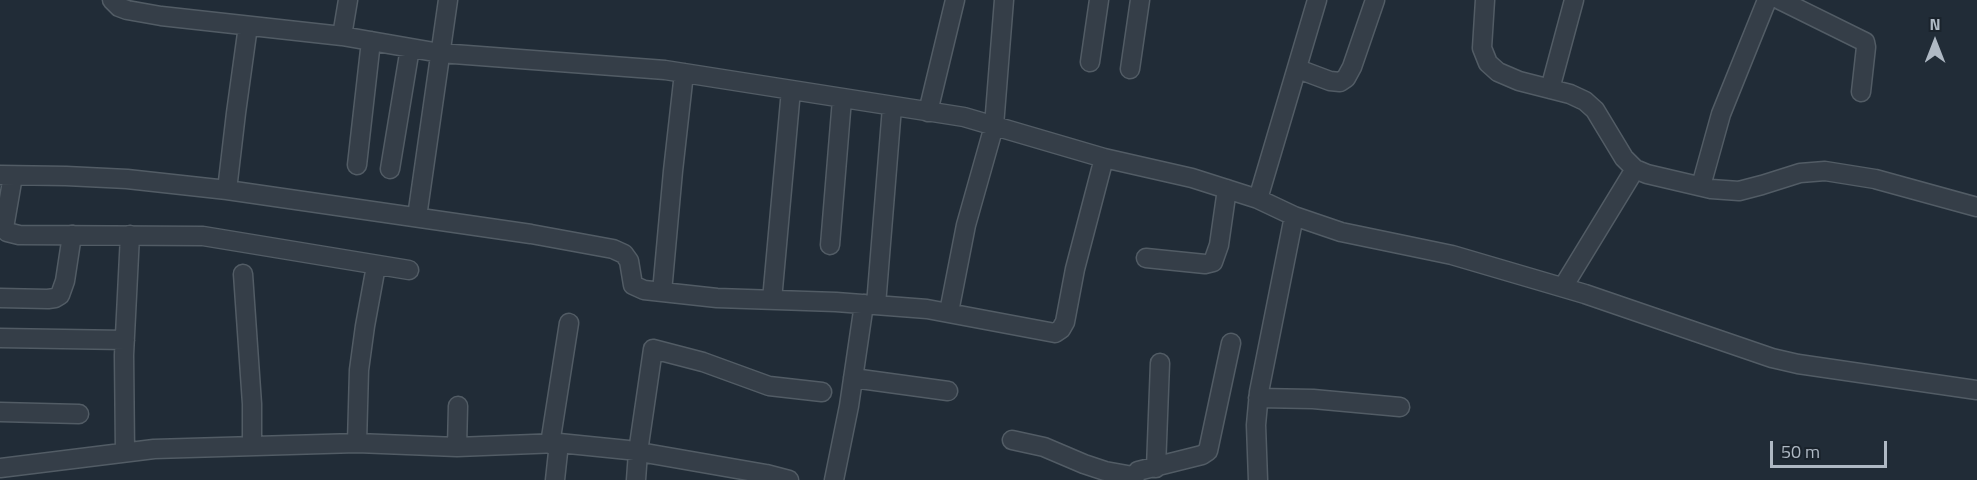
<!DOCTYPE html>
<style>
body{margin:0}
#map{position:relative;width:1977px;height:480px;overflow:hidden;background:#212c37;font-family:"Titillium Web",sans-serif}
canvas{display:block}
.north{position:absolute;left:1905px;top:12px;width:60px;height:60px;-webkit-text-stroke:4px #1a232c;paint-order:stroke;rotate:0deg;font-size:16px;font-weight:700;line-height:24px;text-align:center;color:#afb9c4}
.north::after{content:'';display:block;margin:auto;width:21px;height:27px;background:#afb9c4;clip-path:polygon(50% 0,100% 100%,50% 72%,0 100%)}
.scale{position:absolute;left:1770px;top:441px;width:117px;height:27px;box-sizing:border-box;border:3px solid #afb9c4;border-top:0;padding-left:8px;font-size:18px;line-height:21px;white-space:nowrap;color:#afb9c4;-webkit-text-stroke:4px #1a232c;paint-order:stroke}
</style>
<div id="map">
<canvas width="1977" height="480"></canvas>
<div class="north">N</div>
<div class="scale">50 m</div>
</div>
<script>
const c = document.querySelector('canvas').getContext('2d');
c.lineJoin = 'round';
const shape = rows => new Path2D(rows.map(r => 'M' + r).join(''));
function stroke(path, color, width, dash) { c.strokeStyle = color; c.lineWidth = width; c.lineCap = dash ? 'butt' : 'round'; c.setLineDash(dash || []); c.stroke(path); }
const minor = shape([
 [112,0,119,7,127,10,161,16,342,36,440,53,665,70,964,117,1104,158,1192,178,1258,199,1294,216,1341,232,1452,255,1585,294,1772,358,1798,364,1977,390],
 [1485,0,1482,48,1488,63,1498,72,1519,81,1570,94,1585,101,1595,110,1624,158,1635,169,1647,174,1711,189,1739,191,1762,185,1800,173,1825,171,1875,179,1977,207],
 [1780,0,1865,42,1866,47,1861,92],
 [342,36,348,0],
 [1090,62,1099,0],
 [1130,69,1140,0],
 [1298,69,1330,81,1340,82,1346,78,1352,67,1375,0],
 [1550,89,1574,0],
 [928,112,955,0],
 [357,165,371,41],
 [390,169,410,48],
 [0,175,66,176,127,179,227,190,531,234,613,249,624,254,629,261,633,285,644,290,717,298,836,302,927,309,1055,333,1061,329,1065,322,1075,269,1104,158],
 [13,176,4,228,7,232,19,235,203,236,409,270],
 [1701,186,1721,114,1767,0],
 [227,190,236,113,248,26],
 [1258,199,1317,0],
 [417,217,448,0],
 [830,245,842,99],
 [1146,258,1205,264,1213,262,1219,245,1227,189],
 [243,274,252,404,252,446],
 [1563,287,1635,169],
 [662,292,673,171,684,73],
 [0,298,48,299,55,298,60,295,65,281,72,235],
 [772,300,791,90],
 [876,305,892,107],
 [949,312,966,225,994,126,1004,0],
 [0,338,125,340],
 [853,378,948,391],
 [1258,398,1313,399,1400,407],
 [0,412,79,414],
 [1012,440,1044,447,1084,464,1105,471,1133,476],
 [357,443,359,370,365,326,376,266],
 [550,444,569,323],
 [457,447,458,406],
 [125,452,124,355,130,235],
 [0,468,154,449,357,443,457,447,559,443,628,450,766,474,789,480],
 [1156,468,1160,363],
 [555,480,559,443],
 [636,480,638,452,653,349,703,362,769,386,822,392],
 [834,480,849,406,864,304],
 [1133,480,1138,471,1202,455,1208,451,1231,343],
 [1258,480,1256,425,1259,392,1294,216]
]);
stroke(minor, '#525c65', 21);
stroke(minor, '#353e48', 18);
</script>
